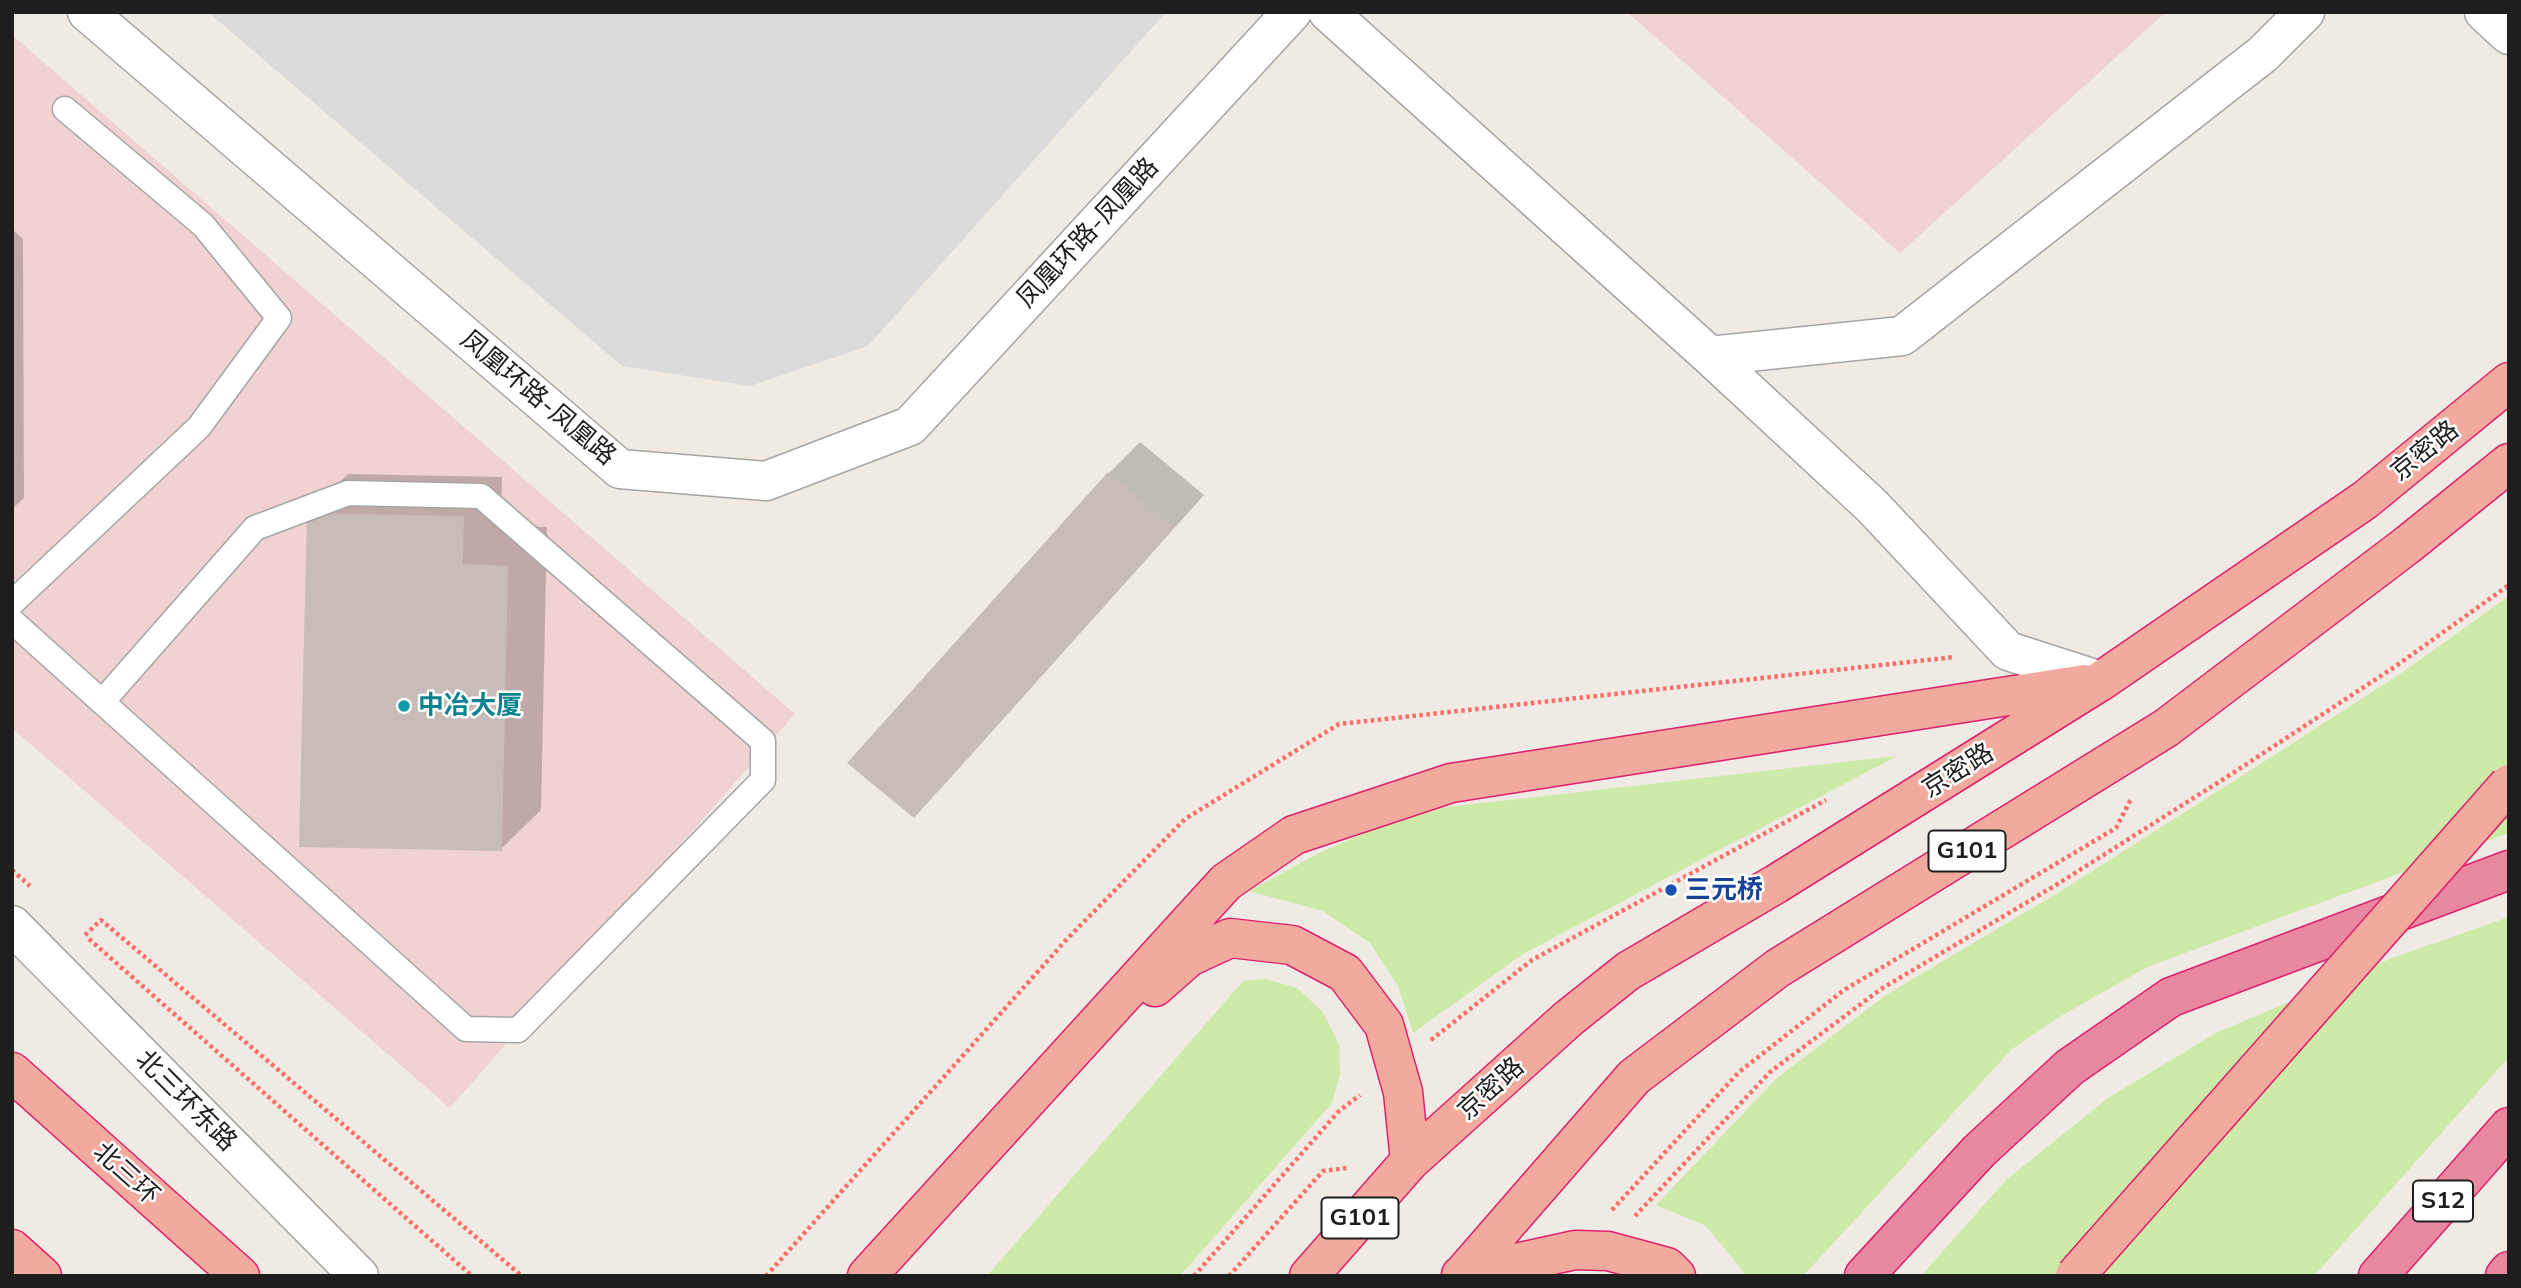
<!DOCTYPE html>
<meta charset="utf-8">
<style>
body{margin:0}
#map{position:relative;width:2521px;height:1288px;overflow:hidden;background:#efeae3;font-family:Mulish,sans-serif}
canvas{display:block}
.frame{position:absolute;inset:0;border:14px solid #1e1e1e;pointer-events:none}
</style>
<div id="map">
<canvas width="2521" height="1288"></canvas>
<div class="frame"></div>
</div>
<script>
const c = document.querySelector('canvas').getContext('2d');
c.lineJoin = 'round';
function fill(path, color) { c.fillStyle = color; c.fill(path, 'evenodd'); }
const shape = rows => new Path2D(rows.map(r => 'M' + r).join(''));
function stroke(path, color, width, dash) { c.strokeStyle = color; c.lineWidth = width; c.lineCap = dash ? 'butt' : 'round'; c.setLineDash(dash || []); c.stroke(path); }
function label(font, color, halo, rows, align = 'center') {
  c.font = font + ' Mulish,"Noto Sans SC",sans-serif'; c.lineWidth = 5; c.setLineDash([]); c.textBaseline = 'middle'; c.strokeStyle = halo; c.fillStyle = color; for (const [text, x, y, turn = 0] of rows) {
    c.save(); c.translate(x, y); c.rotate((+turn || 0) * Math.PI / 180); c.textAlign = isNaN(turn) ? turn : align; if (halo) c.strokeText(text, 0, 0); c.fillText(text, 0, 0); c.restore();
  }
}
fill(shape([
 [208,12,1166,12,868,346,750,386,622,366]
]), '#dcdbdb');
fill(shape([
 [1627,12,2166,12,1900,253],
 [12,35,795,714,450,1108,12,728]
]), '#f0d2d3');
fill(shape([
 [2509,596,2509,833,2147,967,2061,1016,2012,1049,1803,1276,1747,1276,1706,1226,1656,1205,1777,1078,1886,995,2061,891,2251,770,2400,674],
 [1897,756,1523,954,1413,1033,1398,986,1370,943,1323,911,1249,891,1321,852,1382,825,1447,807],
 [2509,917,2509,1057,2314,1276,1921,1276,2006,1180,2108,1098,2216,1033,2392,958],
 [1266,979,1297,988,1323,1012,1339,1044,1340,1075,1332,1103,1180,1276,987,1276,1243,981]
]), '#cdeaa8');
fill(shape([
 [12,229,23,239,24,498,12,509],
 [1140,442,1204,495,944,785,913,816,850,763,1109,473],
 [348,474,502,477,501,526,547,527,541,810,501,849,308,513]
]), '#0003');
fill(shape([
 [1108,472,1175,527,914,818,847,763],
 [307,513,464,516,463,564,508,566,502,851,299,847]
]), '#c7bcb7');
const service = shape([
 [12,603,199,427,279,318,203,225,65,109],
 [12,621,466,1029,518,1030,763,780,763,741,481,496,348,493,255,528,102,702]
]);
const tertiary = shape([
 [87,12,620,469,766,481,910,426,1292,12],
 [1328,12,1710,356,1872,506,2008,651,2101,681],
 [2484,12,2509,35],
 [1710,356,1902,336,2263,54,2305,12],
 [12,925,359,1276]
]);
const trunk = shape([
 [1155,987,1189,957,1230,938,1292,945,1345,973,1384,1025,1403,1092,1410,1161],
 [12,1072,240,1276],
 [12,1249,42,1276],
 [1461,1275,1575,1250,1608,1251,1667,1267,1676,1276],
 [867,1276,1226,882,1294,835,1451,783,2085,684],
 [1309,1276,1410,1161,1569,1018,1628,971,1776,884,2101,681,2365,500,2509,382],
 [1461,1276,1634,1077,1778,968,2166,728,2406,546,2509,463]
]);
const motorway = shape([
 [1864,1276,1979,1151,2070,1067,2171,997,2509,870],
 [2378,1276,2509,1127],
 [2505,1276,2509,1271]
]);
stroke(service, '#a5a5a5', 27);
stroke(tertiary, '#a5a5a5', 41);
stroke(trunk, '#dd216d', 41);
stroke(motorway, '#dd216d', 41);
stroke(shape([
 [12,870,30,886],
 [85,935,101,920,522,1276],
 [89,939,472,1276],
 [1431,1040,1532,960,1826,800],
 [1612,1210,1739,1072,1844,990,2116,828,2131,799],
 [1635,1216,1770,1072,1881,989,2056,885,2233,773,2396,666,2509,585],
 [766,1276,1067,939,1185,819,1339,724,1955,657],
 [1194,1276,1339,1111,1360,1095],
 [1229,1276,1323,1171,1347,1168]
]), '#fc6e67', 4.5, [3.5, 3.5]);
stroke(service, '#fff', 24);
stroke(tertiary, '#fff', 38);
stroke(trunk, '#f2aa9e', 38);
stroke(motorway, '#e889a1', 38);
const trunkBridge = shape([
 [2075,1276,2509,784]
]);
stroke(trunkBridge, '#dd216d', 41, []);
stroke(trunkBridge, '#f2aa9e', 38);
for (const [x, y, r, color] of [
 [404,706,7,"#0f9aa8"],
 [1671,890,7,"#1a4fb4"]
]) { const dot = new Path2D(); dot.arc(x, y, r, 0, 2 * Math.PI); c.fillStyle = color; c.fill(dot); stroke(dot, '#fff', 2.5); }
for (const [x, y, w] of [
 [1967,851,77],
 [2443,1201,60],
 [1360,1218,77]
]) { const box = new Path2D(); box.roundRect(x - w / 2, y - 20.5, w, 41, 5); c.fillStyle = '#fff'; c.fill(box); stroke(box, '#1e1e1e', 2); }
label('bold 24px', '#1e1e1e', null, [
 ["G101",1967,851],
 ["S12",2443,1201],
 ["G101",1360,1218]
]);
label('26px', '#1e1e1e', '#fff', [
 ["凤凰环路-凤凰路",1088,233,-47],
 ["凤凰环路-凤凰路",538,398,40],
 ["京密路",2425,451,-39],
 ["京密路",1958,771,-32],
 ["京密路",1491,1089,-42],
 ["北三环东路",186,1101,45],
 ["北三环",126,1174,42]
]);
label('bold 26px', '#0d838f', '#fff', [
 ["中冶大厦",418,706]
], 'left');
label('bold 26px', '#164399', '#fff', [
 ["三元桥",1685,890]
], 'left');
</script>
